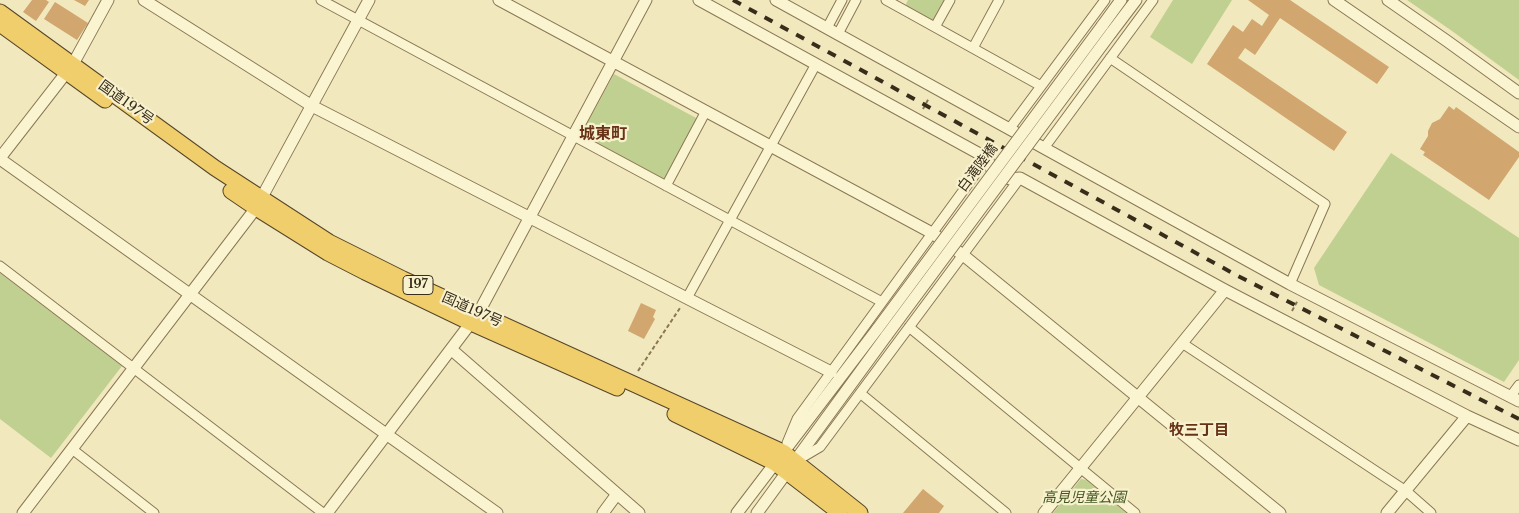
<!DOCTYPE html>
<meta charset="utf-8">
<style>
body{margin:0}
canvas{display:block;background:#f1e8bd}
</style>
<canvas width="1519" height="513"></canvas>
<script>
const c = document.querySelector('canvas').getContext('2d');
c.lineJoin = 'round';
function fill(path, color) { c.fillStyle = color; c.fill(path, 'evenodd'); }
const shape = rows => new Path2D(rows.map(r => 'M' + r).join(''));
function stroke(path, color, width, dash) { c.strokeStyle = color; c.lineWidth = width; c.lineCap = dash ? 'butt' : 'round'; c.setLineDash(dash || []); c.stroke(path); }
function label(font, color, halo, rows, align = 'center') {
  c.font = font + ' "Libre Baskerville","Noto Sans JP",serif'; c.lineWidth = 4.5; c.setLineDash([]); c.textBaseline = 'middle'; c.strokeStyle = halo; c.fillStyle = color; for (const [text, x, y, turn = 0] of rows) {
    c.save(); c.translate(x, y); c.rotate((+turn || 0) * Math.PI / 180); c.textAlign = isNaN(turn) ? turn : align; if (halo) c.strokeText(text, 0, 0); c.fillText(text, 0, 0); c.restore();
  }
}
fill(shape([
 [908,0,947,0,936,20,931,21,907,9,906,4],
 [1173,0,1232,0,1192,64,1150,37],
 [1407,0,1519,0,1519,80,1452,31],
 [614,74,698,119,665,180,581,135],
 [1391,153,1519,238,1519,360,1504,382,1319,285,1314,268],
 [0,273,122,366,51,458,0,419],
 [1081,479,1086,480,1126,513,1053,513]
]), '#c0d090');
fill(shape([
 [32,0,46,0,49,2,36,21,23,12],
 [74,0,89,0,85,6],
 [1248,0,1290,0,1389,67,1377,84,1280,18,1255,55,1245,48,1238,58,1347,132,1334,151,1207,64,1233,25,1243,32,1252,19,1262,26,1269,15],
 [55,2,88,23,77,40,44,19],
 [1449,106,1454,110,1456,107,1519,152,1519,157,1489,200,1423,155,1425,152,1420,149,1428,136,1428,131,1432,123,1440,119],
 [641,303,656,310,653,317,655,319,644,339,628,331],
 [923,489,944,506,939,513,903,513]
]), '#d2a66f');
const minor = shape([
 [321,0,882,302],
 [886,0,1041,86],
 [935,27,950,0],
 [827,28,842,0],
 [838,34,856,0],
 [973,48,999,0],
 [1110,58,1325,204,1290,284],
 [1010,128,1105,0],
 [1044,148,1153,0],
 [666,186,706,111],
 [0,266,323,513],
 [687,298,816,64],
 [909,327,1135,513],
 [1182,343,1406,491,1431,513],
 [860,393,1006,513],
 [1510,397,1519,385],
 [787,443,797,419,987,158],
 [72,449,154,513],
 [798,460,820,447,1020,178]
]);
const tertiary = shape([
 [144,0,312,106,831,372],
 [499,0,932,233,963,255,1280,513],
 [699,0,987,158,991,168,1010,179,1020,178,1225,290,1467,416,1519,440],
 [776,0,1290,284,1519,401],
 [1334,0,1519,127],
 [1388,0,1447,41,1519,93],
 [1102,26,1121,0],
 [1111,33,1136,0],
 [0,158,73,64,108,0],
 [0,159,497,513],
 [452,350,639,513],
 [23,513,256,208,369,0],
 [327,513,479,312,646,0],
 [603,513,617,494],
 [737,513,878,328],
 [757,513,887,335],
 [1044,513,1225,290],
 [1387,513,1467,416]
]);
const trunk = shape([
 [0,12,215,168,329,242,403,279,783,452,860,513],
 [0,24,105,100],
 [231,191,256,208,328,253,365,272,471,323,617,388],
 [675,414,775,463,840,513]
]);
stroke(minor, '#8a7855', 11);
stroke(tertiary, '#8a7855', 13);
stroke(trunk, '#57452a', 17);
stroke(shape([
 [923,109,929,98],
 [1292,311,1298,300],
 [638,371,680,308]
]), '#8a7855', 2, [4, 2.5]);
stroke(minor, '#fbf4d1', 9);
stroke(tertiary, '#fbf4d1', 11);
stroke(trunk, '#f0ce6b', 15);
stroke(shape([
 [733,0,1238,276,1519,419]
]), '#382d1b', 4, [9, 9]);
const tertiaryBridge = shape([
 [878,328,1102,26],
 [887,335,1111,33]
]);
stroke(tertiaryBridge, '#8a7855', 13, []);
stroke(tertiaryBridge, '#fbf4d1', 11);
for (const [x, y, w] of [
 [418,285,30]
]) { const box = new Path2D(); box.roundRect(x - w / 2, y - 9.5, w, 19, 4); c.fillStyle = '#f8f1cd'; c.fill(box); stroke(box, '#382d1b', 1); }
label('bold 12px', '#382d1b', null, [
 ["197",418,285]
]);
label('14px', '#382d1b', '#f8f1cd', [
 ["国道197号",126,103,36],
 ["白滝陸橋",978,168,-53],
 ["国道197号",472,310,24]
]);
label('italic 14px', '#415620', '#f8f1cd', [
 ["高見児童公園",1084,498]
]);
label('bold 15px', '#683217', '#f8f1cd', [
 ["牧三丁目",1199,431]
]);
label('bold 16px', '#683217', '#f8f1cd', [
 ["城東町",603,134]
]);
</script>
